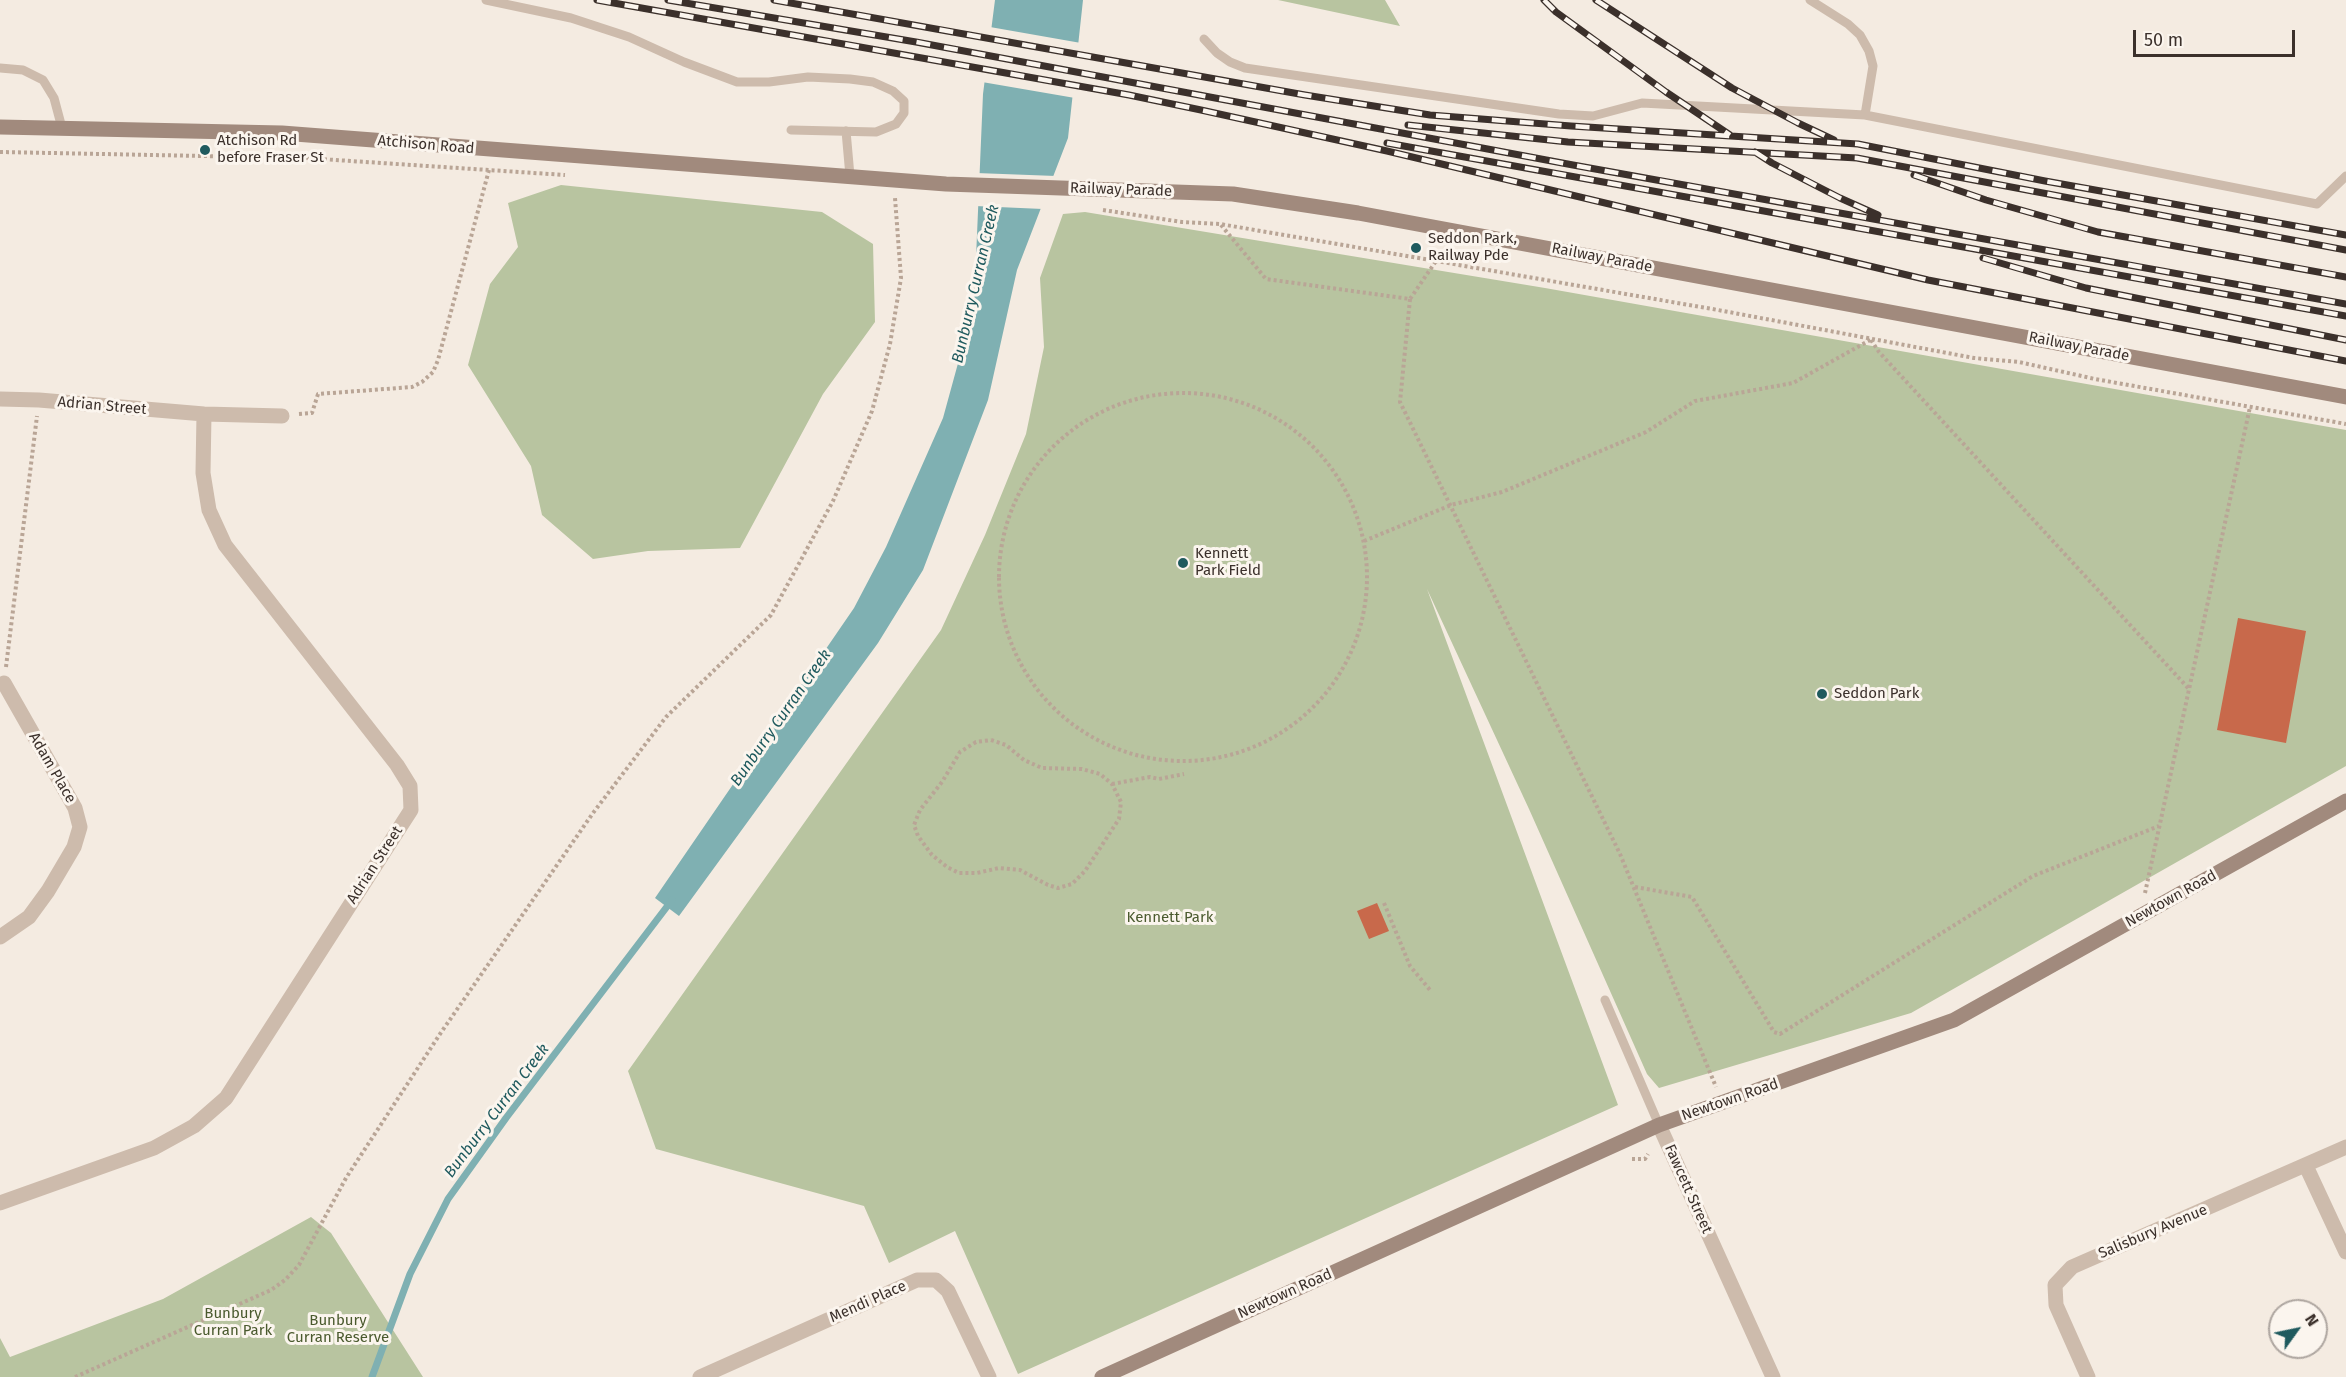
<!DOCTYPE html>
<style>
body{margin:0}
#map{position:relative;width:2346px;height:1377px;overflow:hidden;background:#f4ebe1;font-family:"Fira Sans",sans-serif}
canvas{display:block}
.north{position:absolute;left:2268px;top:1299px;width:60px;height:60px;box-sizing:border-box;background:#fbf5ee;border:2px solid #aea6a0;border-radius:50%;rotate:57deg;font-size:16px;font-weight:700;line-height:24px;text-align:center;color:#3b302b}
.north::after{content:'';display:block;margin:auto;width:21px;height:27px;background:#1f5a5e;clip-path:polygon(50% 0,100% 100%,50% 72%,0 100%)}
.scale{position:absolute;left:2133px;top:30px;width:162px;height:27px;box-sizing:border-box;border:3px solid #3b302b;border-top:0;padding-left:8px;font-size:18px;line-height:21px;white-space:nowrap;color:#3b302b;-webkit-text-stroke:4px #fbf5ee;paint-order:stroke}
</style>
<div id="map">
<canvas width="2346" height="1377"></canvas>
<div class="north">N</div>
<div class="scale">50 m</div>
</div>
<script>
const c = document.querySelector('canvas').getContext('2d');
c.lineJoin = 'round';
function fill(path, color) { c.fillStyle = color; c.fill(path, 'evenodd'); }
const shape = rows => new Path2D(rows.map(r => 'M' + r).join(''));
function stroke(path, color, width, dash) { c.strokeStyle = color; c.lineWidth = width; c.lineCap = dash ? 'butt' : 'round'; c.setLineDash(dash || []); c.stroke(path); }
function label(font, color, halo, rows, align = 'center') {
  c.font = font + ' "Fira Sans",sans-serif'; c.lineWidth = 6; c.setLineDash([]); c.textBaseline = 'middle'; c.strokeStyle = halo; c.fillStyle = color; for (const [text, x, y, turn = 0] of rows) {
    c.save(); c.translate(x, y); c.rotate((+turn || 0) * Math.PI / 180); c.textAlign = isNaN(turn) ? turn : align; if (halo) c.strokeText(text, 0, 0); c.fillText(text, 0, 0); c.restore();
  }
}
fill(shape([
 [1278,0,1385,0,1400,26],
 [561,185,822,212,873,244,875,322,823,394,740,548,648,551,593,559,542,515,531,466,468,365,490,284,518,247,508,203],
 [1085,212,1545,288,2346,430,2346,766,1911,1013,1659,1088,1647,1074,1529,809,1427,589,1618,1105,1018,1374,955,1231,889,1263,864,1206,656,1149,628,1071,941,630,985,535,1026,434,1044,347,1040,278,1063,214],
 [311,1217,331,1233,423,1377,0,1377,0,1338,10,1357,163,1299]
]), '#b8c4a0');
fill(shape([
 [995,0,1083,0,1068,138,1017,270,988,400,923,570,878,643,679,916,655,898,854,608,886,547,943,418,974,305,983,94]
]), '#7fb0b2');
fill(shape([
 [990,27,1081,43,1075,98,982,82],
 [976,173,1056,176,1043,209,975,206]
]), '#f4ebe1');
stroke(shape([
 [372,1377,410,1274,448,1199,506,1118,672,900]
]), '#7fb0b2', 7);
fill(shape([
 [2238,618,2306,631,2286,743,2217,730],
 [1377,903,1389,931,1369,939,1357,911]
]), '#c8694b');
stroke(shape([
 [0,152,305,158,565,175],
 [1103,210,1182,222,1220,224,1413,257,1718,310,1974,358,2019,362,2095,379,2346,424],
 [1221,225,1266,279,1410,299,1436,261],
 [1410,299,1400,402,1620,854,1716,1087],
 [1871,340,1879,352,2189,689],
 '999 577a184 184 0 1 1 368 0a184 184 0 1 1-368 0Z',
 [299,414,312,413,318,394,412,387,422,382,433,372,438,360,489,170],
 [1364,541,1451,505,1502,492,1646,432,1695,401,1793,383,1872,339],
 [6,667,37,416],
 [991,740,1006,745,1024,760,1042,768,1082,769,1100,774,1112,784,1121,802,1119,819,1085,871,1072,884,1058,888,1048,885,1020,870,999,868,977,873,959,873,947,867,932,855,918,836,914,825,920,810,942,782,960,752,976,742,991,740],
 [1112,784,1150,777,1159,779,1184,774],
 [1635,887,1692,897,1774,1032,1780,1034,2033,876,2159,826],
 [2145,893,2250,407],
 [1384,903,1410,966,1430,990],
 [1632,1159,1645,1159,1648,1154],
 [75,1377,271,1290,285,1280,299,1265,346,1178,440,1034,593,813,666,717,771,615,833,501,872,411,890,344,901,278,895,198]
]), '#b9a596', 4, [3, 3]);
stroke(shape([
 [486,0,571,18,629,37,684,62,737,82,769,82,808,77,850,79,873,82,893,91,904,101,904,113,896,124,876,132,791,130],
 [1810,0,1848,24,1860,35,1869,51,1873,66,1865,115],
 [1204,39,1217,53,1230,62,1245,68,1559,114,1593,116,1642,103,1865,115,2317,204,2346,176],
 [0,68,23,70,43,80,54,98,62,128],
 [846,131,850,176],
 [1605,1000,1659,1125]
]), '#cdbbac', 9);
stroke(shape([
 [0,399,39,400,204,414,282,416],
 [0,937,29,917,48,891,74,847,80,827,75,808,4,683],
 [1659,1125,1773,1377],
 [2306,1166,2346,1252],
 [0,1203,154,1148,194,1126,226,1098,411,810,410,786,397,765,225,545,209,510,203,473,204,414],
 [700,1377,917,1280,936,1280,948,1291,989,1377],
 [2088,1377,2056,1305,2055,1285,2072,1267,2346,1147]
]), '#cdbbac', 15);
stroke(shape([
 [0,127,282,133,946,184,1233,194,1358,213,2346,397],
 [1102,1377,1659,1125,1954,1020,2346,801]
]), '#a18a7d', 15);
const rail = shape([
 [597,0,1129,95,1201,110,1387,151,1928,280,2346,361],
 [668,0,916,42,1573,165,2346,304],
 [774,0,1305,95,1430,115,1571,126,1858,144,2045,181,2346,235],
 [1544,0,1556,12,1666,92,1730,135],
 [1596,0,1732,88,1798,123,1834,140],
 [1408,125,1568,142,1857,158,2346,250],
 [1387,143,2346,316],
 [1755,152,1772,163,1840,198,1878,215],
 [1914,175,1986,200,2098,232,2346,277],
 [1983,258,2086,288,2346,340]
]);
stroke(rail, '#3b302b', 7);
stroke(rail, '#fbf5ee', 4.5, [14]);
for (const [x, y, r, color] of [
 [205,150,6,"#1f5a5e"],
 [1416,248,6,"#1f5a5e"],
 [1183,563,6,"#1f5a5e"],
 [1822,694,6,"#1f5a5e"]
]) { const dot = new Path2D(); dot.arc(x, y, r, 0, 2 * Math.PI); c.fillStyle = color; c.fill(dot); stroke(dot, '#fbf5ee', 2); }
label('15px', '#3b302b', '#fbf5ee', [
 ["Atchison Rd",217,141],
 ["before Fraser St",217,158],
 ["Seddon Park,",1428,239],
 ["Railway Pde",1428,256],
 ["Kennett",1195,554],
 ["Park Field",1195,571],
 ["Seddon Park",1834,694]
], 'left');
label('15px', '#3b302b', '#fbf5ee', [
 ["Atchison Road",426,145,5],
 ["Railway Parade",1121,190,2],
 ["Railway Parade",1602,258,11],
 ["Railway Parade",2079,347,11],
 ["Adrian Street",102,406,5],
 ["Adam Place",52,768,60],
 ["Adrian Street",375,865,-57],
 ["Newtown Road",2171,899,-29],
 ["Newtown Road",1730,1100,-19],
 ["Fawcett Street",1688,1189,66],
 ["Salisbury Avenue",2153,1232,-23],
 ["Newtown Road",1285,1294,-24],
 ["Mendi Place",868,1302,-24]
]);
label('15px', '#4a5a2e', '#fbf5ee', [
 ["Kennett Park",1170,918],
 ["Bunbury",233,1314],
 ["Curran Park",233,1331],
 ["Bunbury",338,1321],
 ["Curran Reserve",338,1338]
]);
label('italic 16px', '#1f5a5e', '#fbf5ee', [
 ["Bunburry Curran Creek",976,284,-77],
 ["Bunburry Curran Creek",781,718,-55],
 ["Bunburry Curran Creek",497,1111,-53]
]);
</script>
